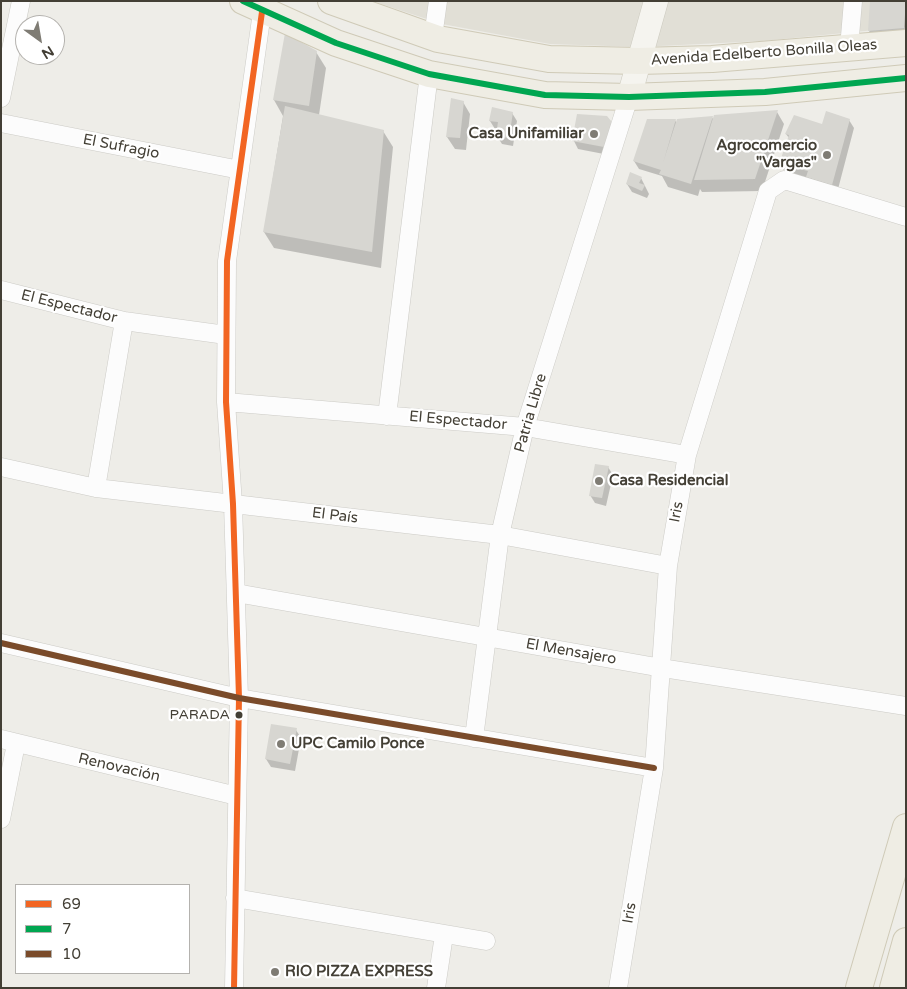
<!DOCTYPE html>
<meta charset="utf-8">
<style>
body{margin:0}
#map{position:relative;width:907px;height:989px;overflow:hidden;background:#eeede8;font-family:"Varela Round",sans-serif}
canvas{display:block}
.frame{position:absolute;inset:0;border:2px solid #433f35;pointer-events:none}
.legend{position:absolute;left:15px;top:884px;width:175px;height:90px;box-sizing:border-box;background:#fff;border:1px solid #b4b2ae;margin:0;padding:6px 9px;list-style:none;font-size:15px;color:#433f35}
.legend li{display:flex;align-items:center;gap:10px;height:25px}
.legend b{width:25px;border:1px solid #b4b2ae}
.north{position:absolute;left:15px;top:15px;width:50px;height:50px;box-sizing:border-box;background:#fff;border:1px solid #b4b2ae;border-radius:50%;rotate:148deg;font-size:14px;font-weight:700;line-height:20px;text-align:center;color:#433f35}
.north::after{content:'';display:block;margin:auto;width:18px;height:22px;background:#7f7c74;clip-path:polygon(50% 0,100% 100%,50% 72%,0 100%)}
</style>
<div id="map">
<canvas width="907" height="989"></canvas>
<div class="frame"></div>
<ul class="legend">
<li><b style="height:6px;background:#f26522"></b>69</li>
<li><b style="height:6px;background:#00a651"></b>7</li>
<li><b style="height:6px;background:#7a4b2a"></b>10</li>
</ul>
<div class="north">N</div>
</div>
<script>
const c = document.querySelector('canvas').getContext('2d');
c.lineJoin = 'round';
function fill(path, color) { c.fillStyle = color; c.fill(path, 'evenodd'); }
const shape = rows => new Path2D(rows.map(r => 'M' + r).join(''));
function stroke(path, color, width, dash) { c.strokeStyle = color; c.lineWidth = width; c.lineCap = dash ? 'butt' : 'round'; c.setLineDash(dash || []); c.stroke(path); }
function label(font, color, halo, rows, align = 'center') {
  c.font = font + ' "Varela Round",sans-serif'; c.lineWidth = 4.5; c.setLineDash([]); c.textBaseline = 'middle'; c.strokeStyle = halo; c.fillStyle = color; for (const [text, x, y, turn = 0] of rows) {
    c.save(); c.translate(x, y); c.rotate((+turn || 0) * Math.PI / 180); c.textAlign = isNaN(turn) ? turn : align; if (halo) c.strokeText(text, 0, 0); c.fillText(text, 0, 0); c.restore();
  }
}
fill(shape([
 [372,1,906,1,906,27,762,41,639,47,550,44,442,24]
]), '#e1dfd6');
fill(shape([
 [906,1,906,36,874,39,869,31],
 [316,52,326,68,319,115,383,131,393,147,381,268,274,248,264,232,283,116,274,100],
 [463,102,470,114,466,150,455,149,447,137],
 [777,112,784,124,762,191,702,192,700,189,698,196,668,187,662,176,639,169,634,161,675,120,677,124,712,117,714,121],
 [512,113,517,121,513,146,502,144,497,136,498,129,495,129,490,121],
 [606,117,609,155,578,149,574,141],
 [849,120,854,128,837,193,812,185,808,178,785,172,780,164,789,138,786,134],
 [631,174,641,178,649,194,647,198,632,192,627,184],
 [608,467,613,475,606,506,595,503,590,495],
 [296,730,301,738,295,771,271,767,266,759]
]), '#0003');
fill(shape([
 [870,1,906,1,904,28,868,31],
 [285,33,317,51,309,106,273,100],
 [451,98,464,101,460,138,446,137],
 [285,106,384,130,372,252,263,232],
 [492,107,513,112,509,138,496,136,498,122,489,121],
 [778,110,755,179,694,180,714,115],
 [826,111,850,119,832,185,806,177,808,171,779,164,789,135,785,134,794,115,822,124],
 [577,114,607,116,616,127,604,147,572,141],
 [713,116,691,184,659,174,661,170,633,161,647,119,676,119,663,163,677,119],
 [630,172,642,177,639,183,645,185,642,191,626,184],
 [595,464,609,466,602,498,589,496],
 [271,724,297,728,290,764,265,759]
]), '#d7d6d1');
const street = shape([
 [433,37,438,1],
 [849,48,853,1],
 [1,98,21,1],
 [1,123,240,170],
 [1,290,124,321,226,335],
 [226,402,525,427,687,455],
 [387,416,429,74],
 [1,467,96,488,500,535,668,566],
 [96,488,124,321],
 [236,593,662,668,906,706],
 [1,643,239,698,654,768],
 [474,738,500,535,525,427,629,97],
 [1,739,237,796],
 [1,819,16,744],
 [235,898,486,941],
 [234,988,239,698,233,504,226,402,227,261,262,12],
 [436,988,444,935],
 [618,988,654,768,668,566,687,455,768,191,784,180,906,217]
]);
const secondary = shape([
 [629,97,656,1]
]);
const primary = shape([
 [243,1,336,43,429,74,545,95,629,97,765,92,906,78],
 [331,1,438,39,549,59,639,61,712,59,906,43],
 [859,988,906,827],
 [893,988,906,941]
]);
stroke(street, '#cccbc6', 19);
stroke(secondary, '#cccabf', 25);
stroke(primary, '#cfcab7', 28);
stroke(street, '#fcfcfc', 18);
stroke(secondary, '#f5f4ef', 24);
stroke(primary, '#efede4', 26);
stroke(shape([
 [234,988,239,698,233,504,226,402,227,261,262,12]
]), '#f26522', 6);
stroke(shape([
 [243,1,336,43,429,74,545,95,629,97,765,92,906,78]
]), '#00a651', 6);
stroke(shape([
 [1,643,239,698,654,768]
]), '#7a4b2a', 6);
for (const [x, y, r, color] of [
 [594,134,5,"#7f7c74"],
 [827,155,5,"#7f7c74"],
 [599,481,5,"#7f7c74"],
 [239,715,4.5,"#433f35"],
 [281,744,5,"#7f7c74"],
 [275,972,5,"#7f7c74"]
]) { const dot = new Path2D(); dot.arc(x, y, r, 0, 2 * Math.PI); c.fillStyle = color; c.fill(dot); stroke(dot, '#fff', 2); }
label('14px', '#433f35', '#fff', [
 ["PARADA",230,715]
], 'right');
label('15px', '#433f35', '#fff', [
 ["Avenida Edelberto Bonilla Oleas",764,53,-4],
 ["El Sufragio",121,147,11],
 ["El Espectador",69,307,14],
 ["Patria Libre",531,413,-74],
 ["El Espectador",458,421,5],
 ["Iris",677,512,-80],
 ["El País",335,516,7],
 ["El Mensajero",571,652,10],
 ["Renovación",119,768,13],
 ["Iris",630,913,-81]
]);
label('bold 15px', '#433f35', '#fff', [
 ["Casa Unifamiliar",584,134,"right"],
 ["Agrocomercio",817,146,"right"],
 ["\"Vargas\"",817,163,"right"],
 ["Casa Residencial",609,481],
 ["UPC Camilo Ponce",291,744],
 ["RIO PIZZA EXPRESS",285,972]
], 'left');
</script>
